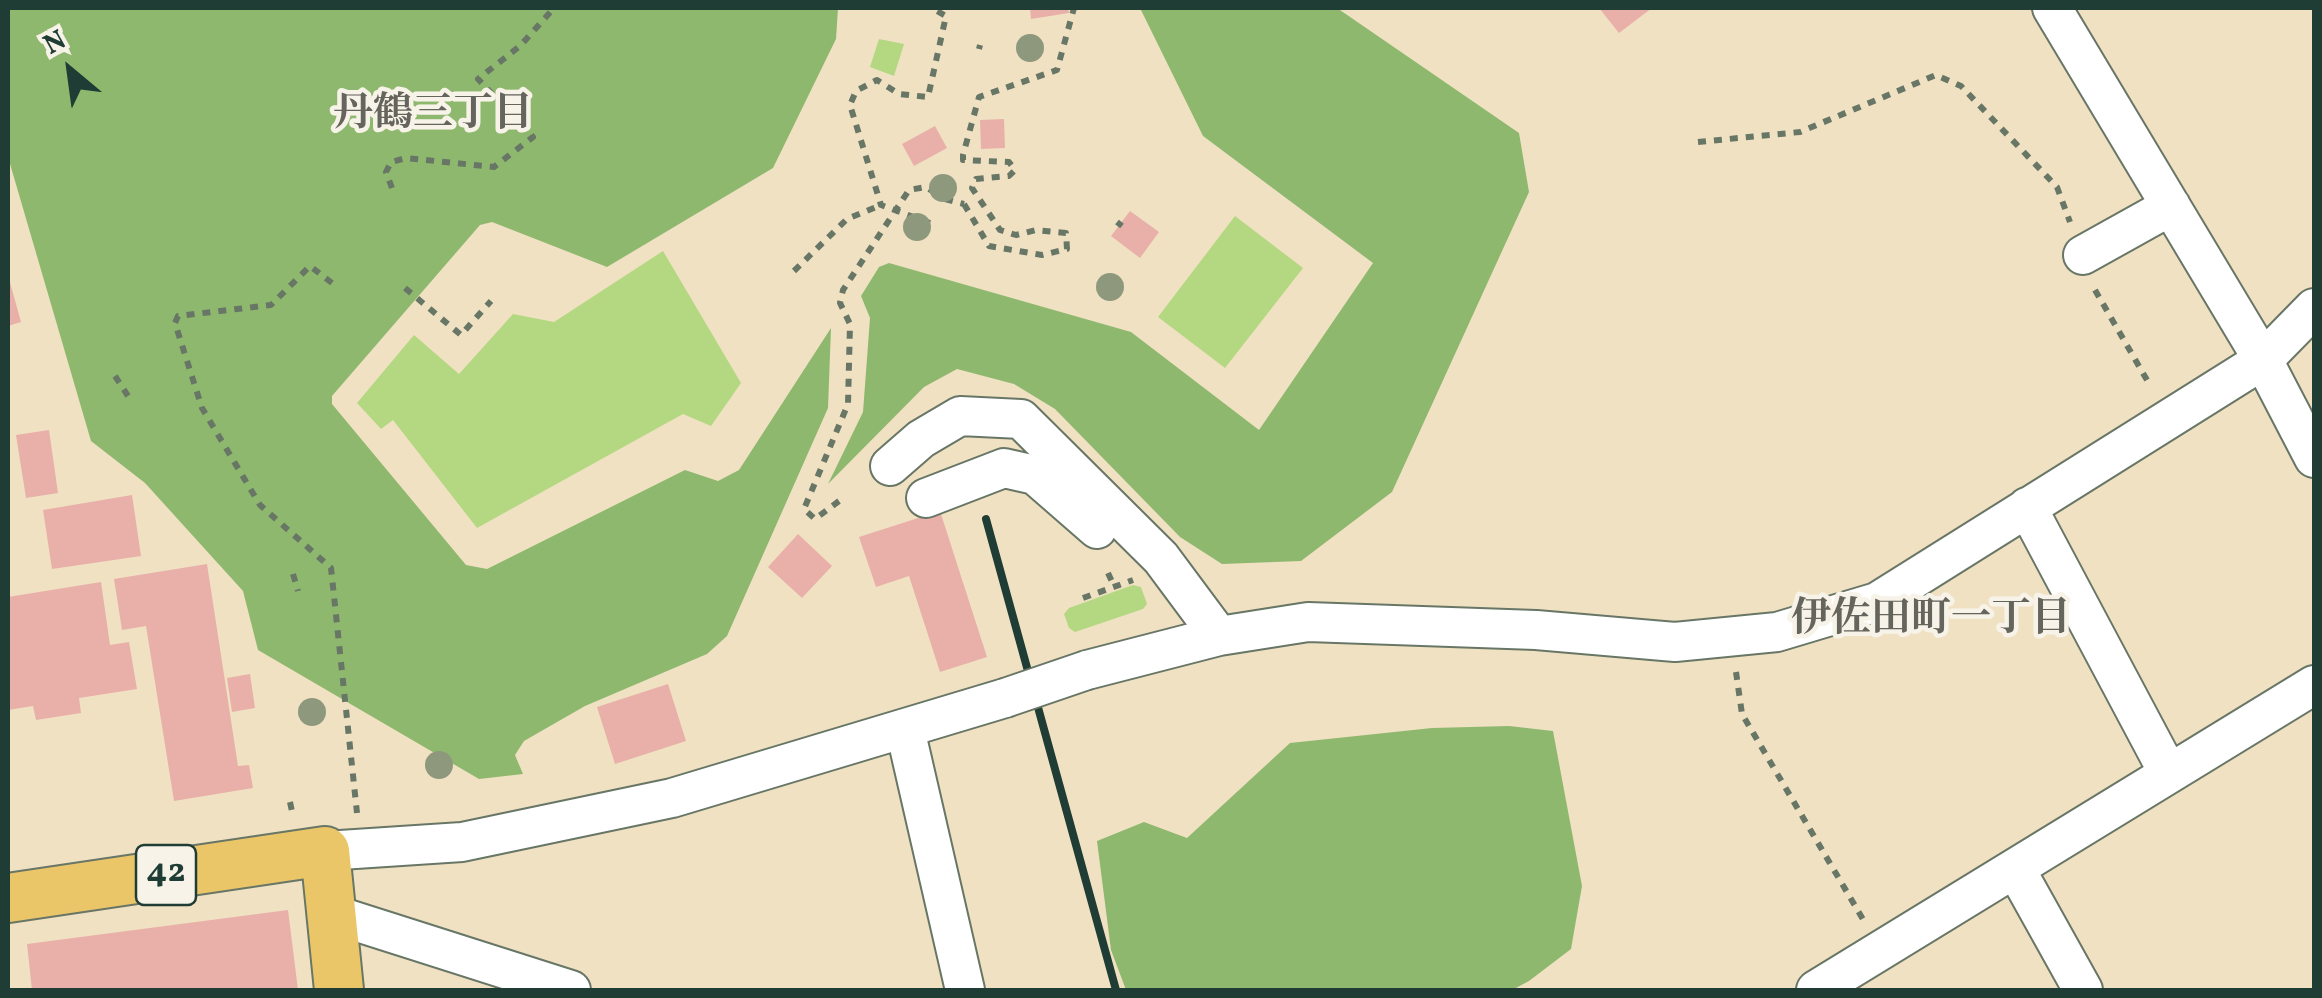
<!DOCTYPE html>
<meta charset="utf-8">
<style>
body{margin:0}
#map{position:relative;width:2322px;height:998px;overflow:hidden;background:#f0e1c3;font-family:Vollkorn,serif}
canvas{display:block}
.frame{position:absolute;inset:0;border:10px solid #1f3d34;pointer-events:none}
.north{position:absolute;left:20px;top:20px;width:100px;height:100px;-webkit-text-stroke:8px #f7f3e8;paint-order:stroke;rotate:331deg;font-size:28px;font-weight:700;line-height:40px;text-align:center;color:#1f3d34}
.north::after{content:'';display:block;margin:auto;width:35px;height:45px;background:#1f3d34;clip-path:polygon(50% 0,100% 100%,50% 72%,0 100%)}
</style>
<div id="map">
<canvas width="2322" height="998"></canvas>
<div class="frame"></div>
<div class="north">N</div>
</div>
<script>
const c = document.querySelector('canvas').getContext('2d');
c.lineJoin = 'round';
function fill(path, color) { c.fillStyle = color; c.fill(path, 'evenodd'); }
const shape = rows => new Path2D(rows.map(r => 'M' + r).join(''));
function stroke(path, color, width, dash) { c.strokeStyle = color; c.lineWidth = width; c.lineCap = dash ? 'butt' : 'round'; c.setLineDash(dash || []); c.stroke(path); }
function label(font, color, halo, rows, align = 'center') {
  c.font = font + ' Vollkorn,"Noto Serif JP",serif'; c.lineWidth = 9; c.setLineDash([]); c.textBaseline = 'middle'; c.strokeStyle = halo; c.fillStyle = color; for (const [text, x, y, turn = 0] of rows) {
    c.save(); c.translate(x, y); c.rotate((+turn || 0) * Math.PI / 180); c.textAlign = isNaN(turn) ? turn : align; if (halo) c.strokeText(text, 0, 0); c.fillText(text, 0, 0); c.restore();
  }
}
fill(shape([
 [879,39,904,44,894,76,870,67],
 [1235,216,1303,268,1225,368,1158,317],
 [663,251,741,383,711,426,683,414,477,528,393,420,381,429,357,403,414,335,459,374,513,314,554,322],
 [1133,585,1141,587,1147,604,1143,609,1075,632,1069,628,1064,614,1069,608]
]), '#b4d881');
fill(shape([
 [8,8,838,8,836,39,773,168,607,267,492,222,480,225,332,396,332,404,466,565,487,569,685,470,718,481,739,470,831,328,828,408,727,636,707,654,585,706,524,741,515,755,523,774,479,779,258,650,243,591,145,483,91,441,8,157],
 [1140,8,1337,8,1519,133,1529,192,1392,492,1301,561,1222,564,1180,537,1055,409,1014,384,957,369,924,387,828,484,863,412,870,318,861,296,879,267,889,263,1131,332,1259,430,1373,263,1203,136],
 [1509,726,1553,731,1582,886,1571,949,1529,981,1512,990,1126,990,1111,950,1097,841,1144,822,1187,838,1290,743,1432,728]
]), '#8fb86f');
fill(shape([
 [1030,8,1068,8,1069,13,1031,19],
 [1599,8,1652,8,1619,33],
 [1004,119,1005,148,981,149,980,120],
 [935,126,947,148,914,166,902,144],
 [1130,211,1159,232,1140,258,1111,236],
 [8,275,21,322,8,326],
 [49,430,58,493,26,498,16,435],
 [132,495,141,556,52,569,43,510],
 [940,511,987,657,940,672,909,576,876,587,859,537],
 [798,534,832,566,802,598,768,567],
 [207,564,238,766,249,765,253,788,174,801,146,626,122,630,114,579],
 [101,582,110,645,129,642,137,689,79,698,81,713,36,720,33,706,8,710,8,597],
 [250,674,255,708,232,712,227,678],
 [668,684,686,741,615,764,597,707],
 [288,910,298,990,32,990,27,944]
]), '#e8b0a9');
const minor = shape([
 [2052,8,2263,360,2314,458],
 [2083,255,2171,206],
 [890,466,921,439,960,416,1021,419,1161,558,1219,636],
 [926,498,1004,468,1035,475,1097,529],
 [2027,507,2169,774],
 [1087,670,1219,636,1308,622,1536,630,1675,642,1777,632,1877,602,2263,360,2314,308],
 [905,729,965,990],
 [325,851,462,842,672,798,1005,698],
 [2015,868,2083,990],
 [329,913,571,990],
 [1816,990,2314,685]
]);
const major = shape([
 [8,898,325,851,339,990]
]);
stroke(minor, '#687666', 42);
stroke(major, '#687666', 52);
stroke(shape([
 [979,49,980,45],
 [1698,142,1800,132,1936,75,1961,86,2057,187,2070,222],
 [392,188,386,172,391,162,406,158,494,167,533,137,478,79,520,46,554,8],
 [964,204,989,246,1042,255,1067,249,1066,233,1036,230,1016,235,1000,230,972,188,976,179,1009,176,1015,170,1009,162,963,160,963,155,979,97,1057,70,1074,8],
 [1117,222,1122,226],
 [930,223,881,205,850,105,856,91,877,80,899,94,928,97,946,16,932,8],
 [794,271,847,219,881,205],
 [332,283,310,266,271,305,178,316,175,323,202,408,260,505,331,568,357,813],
 [405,288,461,335,491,301],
 [2095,290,2151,387],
 [115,376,128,396],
 [839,501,815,519,804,509,848,404,850,324,840,303,843,290,909,190,926,187,945,199],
 [1108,573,1114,586],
 [293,574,298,591],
 [1083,598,1133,580],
 [1736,672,1742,714,1864,921],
 [290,802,293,816]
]), '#687666', 6, [8, 8]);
stroke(minor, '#fff', 38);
stroke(major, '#ebc669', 48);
stroke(shape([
 [986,519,1116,990]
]), '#1f3d34', 8);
const minorBridge = shape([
 [1005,698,1087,670]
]);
stroke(minorBridge, '#687666', 42, []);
stroke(shape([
 [945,199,964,204]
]), '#687666', 6, [8, 8]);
stroke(minorBridge, '#fff', 38);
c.fillStyle = '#8e987d';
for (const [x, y] of [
 [1030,48],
 [943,188],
 [917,227],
 [1110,287],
 [312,712],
 [439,765]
]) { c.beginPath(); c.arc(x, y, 14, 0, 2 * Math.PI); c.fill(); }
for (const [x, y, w] of [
 [166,875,60]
]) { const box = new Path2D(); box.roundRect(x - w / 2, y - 30, w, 60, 8); c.fillStyle = '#f7f3e8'; c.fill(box); stroke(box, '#1f3d34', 2.5); }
label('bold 35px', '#1f3d34', null, [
 ["42",166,875]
]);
label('bold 40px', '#65655d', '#f7f3e8', [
 ["丹鶴三丁目",433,118],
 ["伊佐田町一丁目",1931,623]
]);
</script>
